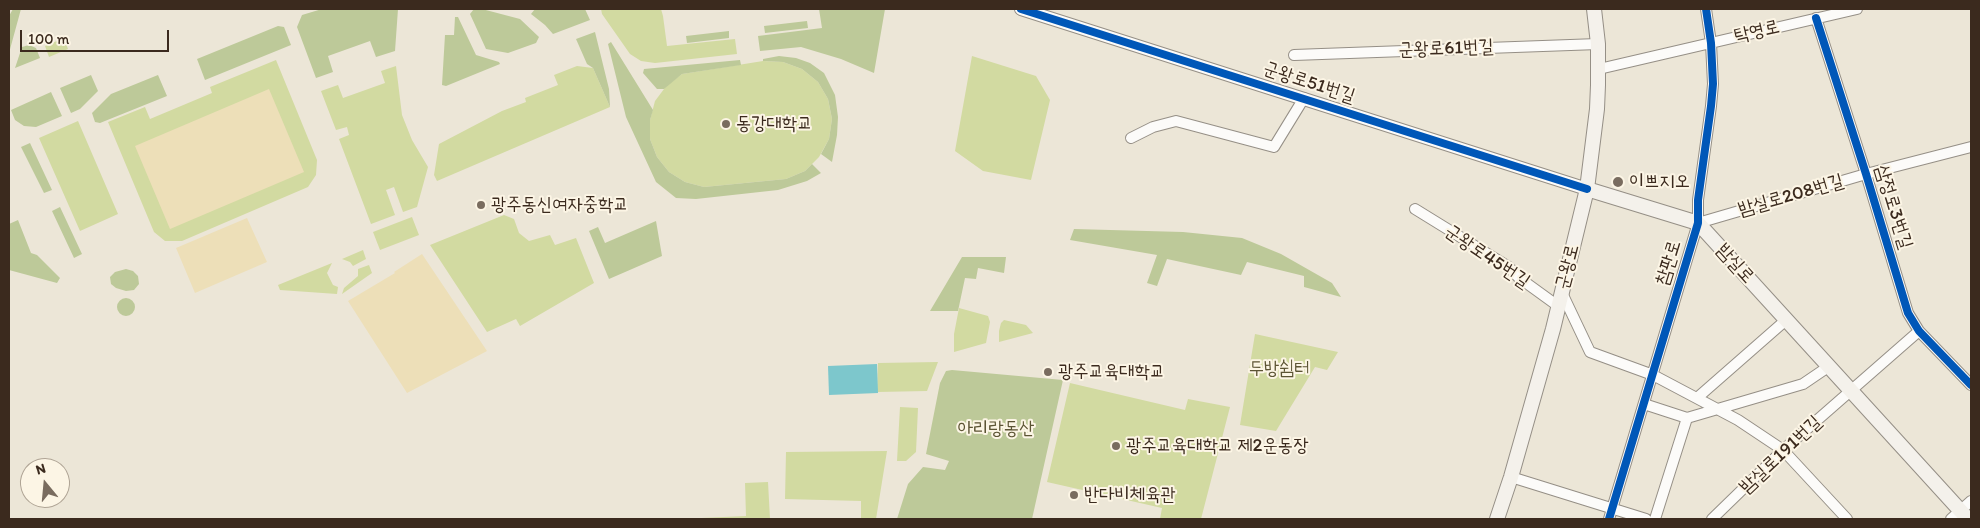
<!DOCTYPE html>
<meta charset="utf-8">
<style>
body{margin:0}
#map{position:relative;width:1980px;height:528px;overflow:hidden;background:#ece6d7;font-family:Itim,sans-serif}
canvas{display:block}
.frame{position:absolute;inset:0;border:10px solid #3b2a1e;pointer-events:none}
.north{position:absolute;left:20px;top:458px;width:50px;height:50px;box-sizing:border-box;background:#fcf5e5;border:1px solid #afa495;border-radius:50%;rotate:343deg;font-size:14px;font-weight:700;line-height:20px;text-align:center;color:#3b2a1e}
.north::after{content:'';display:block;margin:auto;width:18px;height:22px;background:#796c5f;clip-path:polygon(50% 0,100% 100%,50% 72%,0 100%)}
.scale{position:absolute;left:20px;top:30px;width:149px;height:22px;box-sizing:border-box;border:2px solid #3b2a1e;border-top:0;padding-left:6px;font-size:15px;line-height:18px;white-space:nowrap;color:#3b2a1e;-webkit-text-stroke:4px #fcf5e5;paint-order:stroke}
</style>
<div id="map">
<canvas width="1980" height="528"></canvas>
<div class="frame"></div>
<div class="north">N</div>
<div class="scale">100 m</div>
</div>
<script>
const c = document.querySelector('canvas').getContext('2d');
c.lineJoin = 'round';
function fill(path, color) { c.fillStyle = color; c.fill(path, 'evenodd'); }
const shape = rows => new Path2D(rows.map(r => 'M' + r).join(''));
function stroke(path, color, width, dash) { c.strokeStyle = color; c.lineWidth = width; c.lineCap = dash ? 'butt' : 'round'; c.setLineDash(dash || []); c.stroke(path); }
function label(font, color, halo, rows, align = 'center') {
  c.font = font + ' Itim,"Poor Story",sans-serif'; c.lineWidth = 4; c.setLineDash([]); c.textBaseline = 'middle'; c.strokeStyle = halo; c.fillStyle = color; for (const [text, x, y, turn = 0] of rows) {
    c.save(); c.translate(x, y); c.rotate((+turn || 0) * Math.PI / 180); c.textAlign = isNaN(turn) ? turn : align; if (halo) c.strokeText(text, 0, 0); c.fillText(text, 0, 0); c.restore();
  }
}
fill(shape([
 [601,9,661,9,663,16,667,46,735,39,737,54,655,63,641,61,630,54,602,14],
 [64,38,68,49,49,57,45,46],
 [972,56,1036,76,1050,100,1031,180,983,171,955,151],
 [276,60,317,160,316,175,308,187,182,241,165,241,154,232,108,122,145,107,150,119,212,93,210,87],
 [763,61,783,62,802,69,818,82,828,99,832,119,829,139,819,157,805,171,786,179,704,187,685,182,669,172,657,157,650,139,650,120,655,101,667,85,682,74],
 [396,66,402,115,412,140,428,167,417,207,403,212,394,187,386,190,395,215,371,224,339,139,349,135,347,127,336,130,321,91,338,85,343,98,385,83,381,71],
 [577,66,593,68,610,107,437,181,434,175,439,144,502,111,526,102,525,98,558,85,554,75],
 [78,121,118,214,80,231,39,138],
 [504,215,514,219,519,233,529,241,550,235,555,245,576,238,594,283,520,326,516,319,487,332,430,245],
 [412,217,419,235,380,250,373,232],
 [363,250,366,259,353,266,350,262,342,259],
 [332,263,327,273,333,285,338,287,337,294,280,290,278,285],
 [369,265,372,273,342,294,344,288,358,276,358,269],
 [959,308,988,316,990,322,986,343,954,352,954,334],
 [1004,320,1026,325,1033,333,999,342,999,331,1001,323],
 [1255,334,1338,352,1327,370,1315,367,1276,431,1240,425],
 [938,362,927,391,877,392,878,363],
 [1070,383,1185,410,1188,399,1230,407,1201,519,1160,519,1162,508,1047,482],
 [900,407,918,408,916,452,906,461,897,461],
 [887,451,876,519,861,519,861,501,785,499,786,452],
 [768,482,770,519,679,519,746,516,745,483]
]), '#d2daa1');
fill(shape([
 [13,9,21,9,9,53,9,16],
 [322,9,398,9,395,51,376,57,370,41,328,56,333,72,316,78,297,27,302,15],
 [474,9,482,9,520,19,539,37,536,43,508,53,486,49,470,14],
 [535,9,585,9,590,20,553,34,545,25,531,14],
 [819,9,885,9,874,73,841,59,801,47,760,51,758,36,822,28],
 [455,17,458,17,476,55,499,62,500,64,446,86,442,85,445,35,454,35],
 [807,21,808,28,765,33,764,26],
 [278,26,284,27,291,45,205,80,197,59],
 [729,31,729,38,687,43,686,36],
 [595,32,609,89,610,107,593,68,587,64,576,39],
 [611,42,653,110,650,120,650,139,657,157,669,172,685,182,704,187,786,179,805,171,812,164,821,173,807,181,778,190,696,199,676,198,656,182,626,117,608,44],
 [29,45,36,48,40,58,15,68,22,47],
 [779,56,796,58,810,63,824,73,835,95,838,117,837,135,832,162,821,154,829,139,832,119,828,99,818,82,802,69,783,62,763,61,763,59],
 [740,60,741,65,682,74,664,89,657,89,643,73,644,69],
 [91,75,98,91,80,109,71,113,60,88],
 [158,75,167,96,100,123,95,122,92,113,111,94],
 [51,92,62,116,36,127,24,126,15,120,11,110],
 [30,143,52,190,44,193,21,147],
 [60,207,82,254,74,258,52,211],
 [18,220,31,253,37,255,60,278,57,283,9,270,9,224],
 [656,221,662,256,609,279,589,231,598,227,605,243],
 [1074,229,1183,232,1242,238,1281,254,1332,283,1341,297,1304,287,1304,276,1247,262,1241,275,1167,259,1157,286,1147,283,1157,255,1070,240],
 [962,257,1006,257,1004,273,978,268,976,279,965,278,958,311,930,311],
 [126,269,133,271,138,276,139,284,134,290,126,291,116,288,111,284,110,277,115,272],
 '117 307a9 9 0 1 1 18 0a9 9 0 1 1-18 0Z',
 [952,370,1063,380,1032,519,897,519,908,484,923,467,945,470,949,461,926,454,940,383,946,371]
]), '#bdc999');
fill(shape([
 [269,89,304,172,170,229,135,146],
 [247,218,267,262,195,293,176,248],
 [422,254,487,351,407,393,348,301,395,273,394,272]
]), '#eddfb8');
fill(shape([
 [877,364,878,393,829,395,828,366]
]), '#7dc7cc');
const minor = shape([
 [1816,18,1866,174,1908,313,1919,331,1971,385],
 [1294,55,1598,44],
 [1599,69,1857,9],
 [1131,138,1153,127,1176,121,1274,147,1304,98],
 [1415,209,1509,267,1518,277,1558,306],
 [1698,223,1866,174,1971,147],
 [1562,293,1590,352,1653,375,1738,420,1783,450,1847,519],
 [1697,398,1786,320],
 [1644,404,1687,418,1803,384,1828,367],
 [1511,477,1646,519],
 [1609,519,1698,223,1698,200,1711,106,1713,84,1711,43,1706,9],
 [1655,519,1687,418],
 [1712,519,1783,450,1919,331],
 [1951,519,1971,501]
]);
const tertiary = shape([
 [1021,9,1587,189]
]);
const secondary = shape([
 [1587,189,1698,223,1968,519],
 [1497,519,1511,477,1553,329,1587,189,1597,109,1598,85,1598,44,1594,9]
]);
stroke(minor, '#958f86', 12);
stroke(tertiary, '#958f86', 14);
stroke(secondary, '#958f86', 16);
stroke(minor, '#fcfbf9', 10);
stroke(tertiary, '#fcfbf9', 12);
stroke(secondary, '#f4f1eb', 14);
stroke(shape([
 [1021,9,1587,189],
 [1816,18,1866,174,1908,313,1919,331,1971,385],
 [1609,519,1698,223,1698,200,1711,106,1713,84,1711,43,1706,9]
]), '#0057b8', 8);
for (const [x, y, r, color] of [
 [726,124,5,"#796c5f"],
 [1618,182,6,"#796c5f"],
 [481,205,5,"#796c5f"],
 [1048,372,5,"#796c5f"],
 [1116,446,5,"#796c5f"],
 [1074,495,5,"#796c5f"]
]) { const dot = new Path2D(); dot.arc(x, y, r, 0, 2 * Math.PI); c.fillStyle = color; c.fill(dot); stroke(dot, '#fcf5e5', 2); }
label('19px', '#3b2a1e', '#fcf5e5', [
 ["탁영로",1757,32,-13],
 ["군왕로61번길",1446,49,-2],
 ["군왕로51번길",1309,83,18],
 ["밤실로208번길",1791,196,-16],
 ["삼정로3번길",1893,207,73],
 ["군왕로45번길",1487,257,34],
 ["참판로",1669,263,-73],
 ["밤실로",1735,264,48],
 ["군왕로",1568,267,-76],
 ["밤실로191번길",1781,455,-43]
]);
label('19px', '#3b2a1e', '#fcf5e5', [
 ["동강대학교",736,124],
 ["이쁘지오",1629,182],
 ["광주동신여자중학교",491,205],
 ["광주교육대학교",1058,372],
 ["광주교육대학교 제2운동장",1126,446],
 ["반다비체육관",1084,495]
], 'left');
label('19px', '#5c5434', '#fcf5e5', [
 ["두방쉼터",1279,369],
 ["아리랑동산",996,429]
]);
</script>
